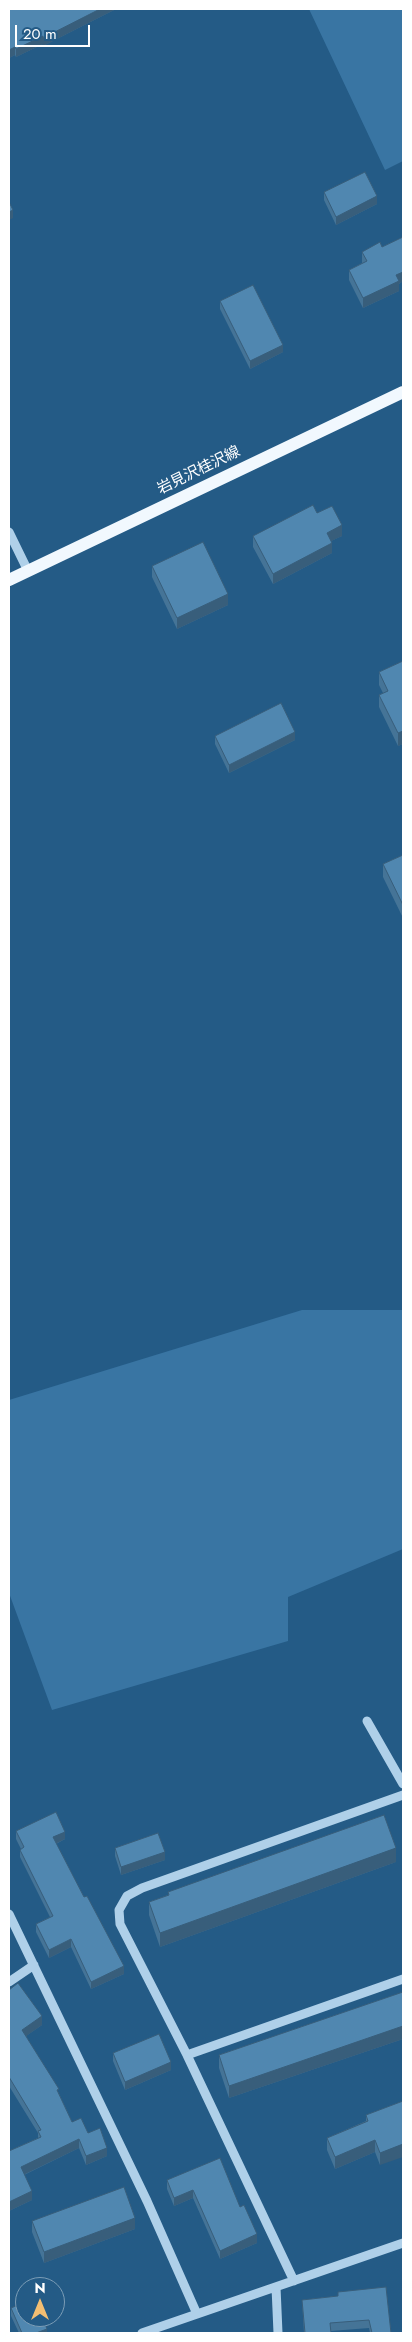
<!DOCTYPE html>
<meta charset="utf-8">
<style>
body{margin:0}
#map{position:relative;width:412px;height:2342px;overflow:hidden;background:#245b86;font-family:Jost,sans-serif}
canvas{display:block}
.frame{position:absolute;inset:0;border:10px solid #fff;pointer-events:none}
.north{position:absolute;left:15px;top:2277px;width:50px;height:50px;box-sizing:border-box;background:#245b86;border:1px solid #7c9db6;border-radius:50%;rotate:0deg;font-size:14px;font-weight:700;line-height:20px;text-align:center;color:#fff}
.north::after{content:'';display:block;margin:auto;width:18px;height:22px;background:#f3be72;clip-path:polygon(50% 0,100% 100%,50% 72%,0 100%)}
.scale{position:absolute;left:15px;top:25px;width:75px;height:22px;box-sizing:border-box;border:2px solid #fff;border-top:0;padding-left:6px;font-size:15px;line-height:18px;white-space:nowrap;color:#fff;-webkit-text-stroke:4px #245b86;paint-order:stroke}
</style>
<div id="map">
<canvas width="412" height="2342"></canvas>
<div class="frame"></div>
<div class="north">N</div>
<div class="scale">20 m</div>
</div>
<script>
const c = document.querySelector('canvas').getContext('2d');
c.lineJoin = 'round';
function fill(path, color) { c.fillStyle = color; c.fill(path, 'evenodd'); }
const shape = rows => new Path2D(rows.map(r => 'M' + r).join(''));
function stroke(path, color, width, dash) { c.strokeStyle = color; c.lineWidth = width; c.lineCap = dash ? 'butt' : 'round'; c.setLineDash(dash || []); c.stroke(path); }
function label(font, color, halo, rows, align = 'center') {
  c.font = font + ' Jost,"Noto Sans JP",sans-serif'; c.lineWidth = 4; c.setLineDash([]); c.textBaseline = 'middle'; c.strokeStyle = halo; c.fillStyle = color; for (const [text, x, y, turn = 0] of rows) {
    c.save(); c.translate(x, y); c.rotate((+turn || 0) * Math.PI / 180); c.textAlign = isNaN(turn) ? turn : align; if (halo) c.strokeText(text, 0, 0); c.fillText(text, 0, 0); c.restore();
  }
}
fill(shape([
 [309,9,403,9,403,161,385,170],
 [302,1310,403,1310,403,1549,288,1597,288,1641,52,1710,9,1593,9,1400]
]), '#3975a3');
stroke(shape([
 [9,532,28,571],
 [367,1721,403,1784],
 [9,1914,147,2201,197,2314],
 [9,1982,34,1965],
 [187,2055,403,1979],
 [294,2281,187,2055,120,1924,119,1910,127,1896,142,1888,403,1795],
 [276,2287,278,2333],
 [142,2333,403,2243]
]), '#afd0e9', 9);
stroke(shape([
 [9,580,403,392]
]), '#f1f8fe', 12);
fill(shape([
 [9,9,116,9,43,46,43,44,16,57,15,55,9,58],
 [324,192,377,204,336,225,324,200],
 [403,237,403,281,399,284,399,291,363,308,349,280,349,270,362,263,362,252,382,247],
 [220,301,283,352,250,369,220,309],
 [317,513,342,536,331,541,332,553,273,584,253,547,253,536],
 [152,566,228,605,177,629,152,577],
 [403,661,403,744,398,746,379,707,379,695,383,693,379,685,379,672],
 [215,736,295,740,229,773,215,744],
 [403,840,403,918,383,877,383,864,403,855,402,853,402,841],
 [16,1831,65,1839,56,1844,124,1974,91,1989,71,1947,49,1958,36,1932,36,1924,50,1917,20,1857,20,1850,21,1849,16,1839],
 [115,1848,165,1860,121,1875,115,1856],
 [396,1862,160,1947,149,1915,149,1902,168,1895,168,1892],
 [9,1990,42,2025,26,2036,59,2094,72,2122,88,2133,107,2156,86,2165,79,2148,24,2175,32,2200,9,2211,9,2151,38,2138,38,2133,9,2086],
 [403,1992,403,2039,229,2098,219,2068,219,2055],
 [113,2053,171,2070,125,2090,113,2061],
 [403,2101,380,2165,375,2152,335,2169,327,2150,327,2138,366,2121,366,2115],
 [167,2180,240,2207,257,2243,220,2259,193,2198,174,2206,167,2189],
 [32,2221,135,2229,44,2263,32,2232],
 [338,2292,391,2333,370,2333,369,2328,331,2331,331,2333,304,2333,302,2300,338,2296],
 [11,2308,47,2333,19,2333,11,2316]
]), '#457497');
fill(shape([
 [100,9,116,9,43,46,43,38],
 [43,36,43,44,16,57,16,49],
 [15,47,15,55,9,58,9,50],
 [377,196,377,204,336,225,336,217],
 [13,210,13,218,9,220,9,212],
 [403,272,403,281,399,284,399,291,363,308,363,298,396,275],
 [283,345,283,352,250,369,250,361],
 [342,525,342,536,327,543,327,533],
 [332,543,332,553,273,584,273,574],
 [228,594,228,605,177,629,177,618],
 [403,731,403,744,398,746,398,733],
 [295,732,295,740,229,773,229,765],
 [65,1832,65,1839,53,1845,53,1837],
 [396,1848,396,1862,160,1947,160,1933],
 [165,1852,165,1860,121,1875,121,1867],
 [71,1939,71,1947,49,1958,49,1950],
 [124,1966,124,1974,91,1989,91,1982],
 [42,2016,42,2025,22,2039,22,2030],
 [403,2026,403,2039,229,2098,229,2086],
 [171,2062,171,2070,125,2090,125,2082],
 [79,2139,79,2148,21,2176,21,2167],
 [375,2140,375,2152,335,2169,335,2157],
 [403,2144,403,2157,380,2165,380,2153],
 [107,2148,107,2156,86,2165,86,2156],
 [193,2190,193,2198,174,2206,174,2198],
 [32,2191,32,2200,9,2211,9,2202],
 [135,2218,135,2229,44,2263,44,2252],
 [257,2234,257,2243,220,2259,220,2251],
 [47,2329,47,2333,36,2333]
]), '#385e7b');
const building = shape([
 [9,9,100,9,43,38,43,36,16,49,15,47,9,50,9,9],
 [365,172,377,196,336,217,324,192,365,172],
 [9,202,13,210,9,212,9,202],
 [403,237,403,272,396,275,399,281,363,298,349,270,367,261,362,252,380,242,382,247,403,237],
 [253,285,283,345,250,361,220,301,253,285],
 [313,505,317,513,332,506,342,525,327,533,332,543,273,574,253,536,313,505],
 [203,542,228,594,177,618,152,566,203,542],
 [403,661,403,731,398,733,379,695,388,691,379,672,403,661],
 [281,703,295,732,229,765,215,736,281,703],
 [403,855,403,905,383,864,403,855],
 [56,1812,65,1832,53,1837,84,1897,87,1896,124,1966,91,1982,71,1939,49,1950,36,1924,53,1916,20,1850,24,1847,16,1831,56,1812],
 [384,1815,396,1848,160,1933,149,1902,169,1895,168,1892,384,1815],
 [158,1833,165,1852,121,1867,115,1848,158,1833],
 [18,1983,42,2016,22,2030,59,2089,57,2090,72,2122,81,2118,88,2133,100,2128,107,2148,86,2156,79,2139,21,2167,32,2191,9,2202,9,2151,41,2137,38,2131,41,2130,9,2077,9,1990,18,1983],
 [403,1992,403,2026,229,2086,219,2055,403,1992],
 [159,2034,171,2062,125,2082,113,2053,159,2034],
 [403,2101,403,2144,380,2153,375,2140,335,2157,327,2138,368,2121,366,2115,403,2101],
 [220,2158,240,2207,244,2205,257,2234,220,2251,193,2190,174,2198,167,2180,220,2158],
 [124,2187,135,2218,44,2252,32,2221,124,2187],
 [386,2287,391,2333,372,2333,369,2320,330,2323,331,2333,305,2333,302,2300,338,2296,338,2292,386,2287],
 [25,2302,25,2317,42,2317,47,2329,36,2333,22,2333,11,2308,25,2302]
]);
fill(building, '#5087b0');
stroke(building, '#385e7b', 1);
label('15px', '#fff', '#245b86', [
 ["岩見沢桂沢線",199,471,-26]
]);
</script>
